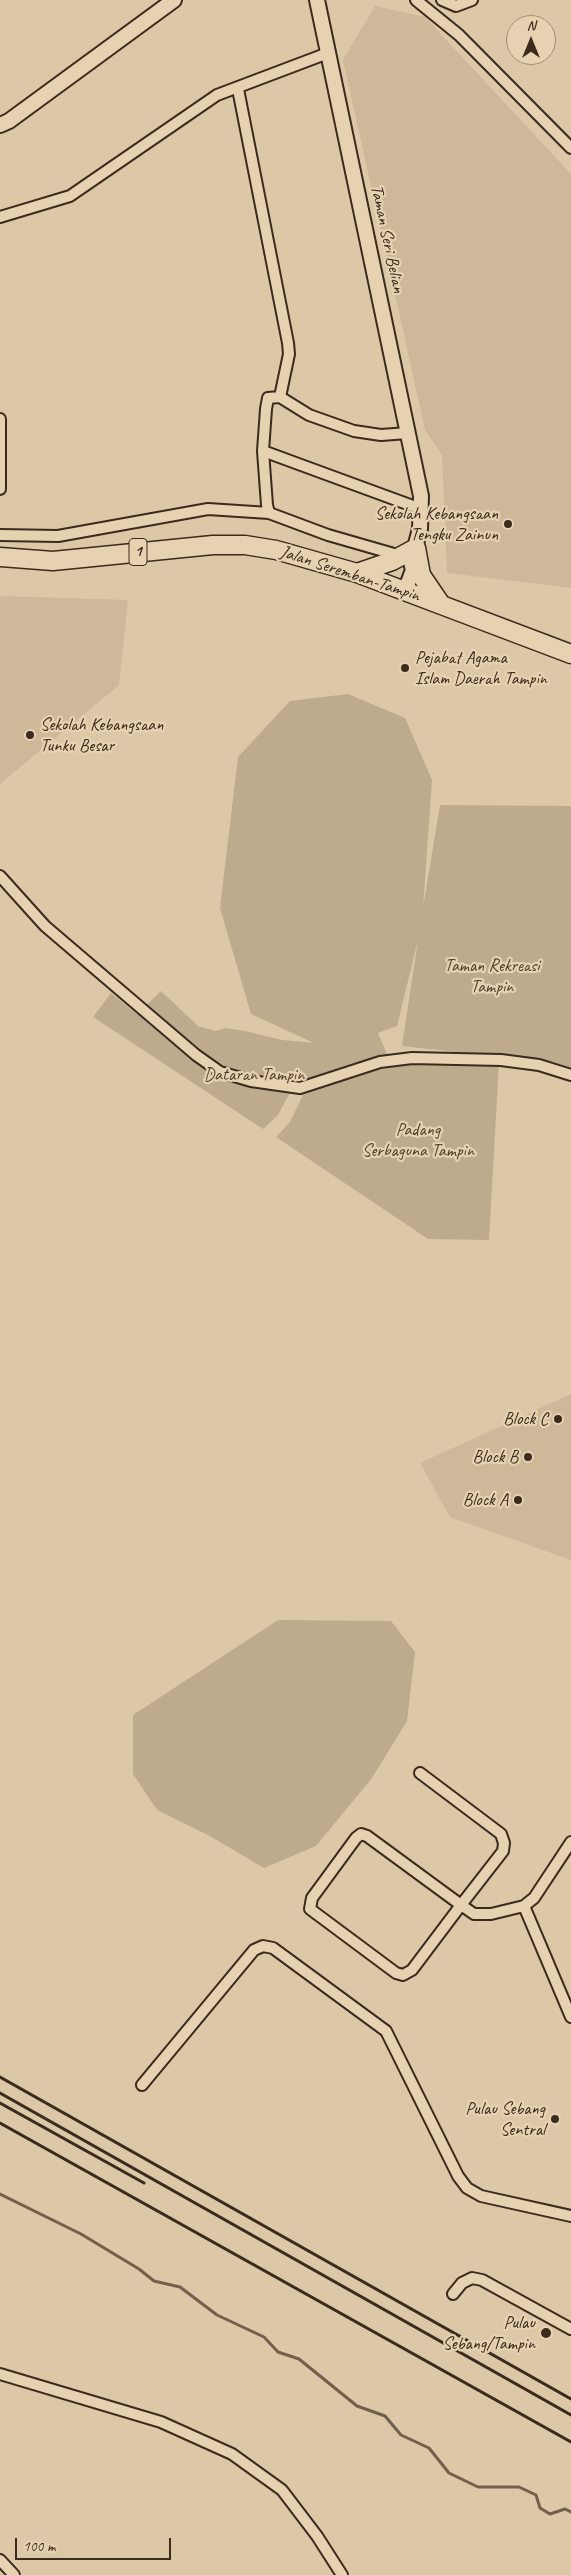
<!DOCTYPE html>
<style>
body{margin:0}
#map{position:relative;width:571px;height:2575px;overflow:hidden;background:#dcc8a7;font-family:Caveat,sans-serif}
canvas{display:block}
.north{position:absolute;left:506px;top:15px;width:50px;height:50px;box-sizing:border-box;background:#e6d2b0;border:1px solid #a28f76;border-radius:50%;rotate:0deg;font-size:14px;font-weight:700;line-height:20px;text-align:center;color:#3b2a1e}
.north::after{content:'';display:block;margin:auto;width:18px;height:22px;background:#3b2a1e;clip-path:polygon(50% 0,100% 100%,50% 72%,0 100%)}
.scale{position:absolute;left:15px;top:2538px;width:156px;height:22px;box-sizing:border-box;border:2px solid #3b2a1e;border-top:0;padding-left:6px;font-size:15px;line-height:18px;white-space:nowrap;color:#3b2a1e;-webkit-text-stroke:4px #e6d2b0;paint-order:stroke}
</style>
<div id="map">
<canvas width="571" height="2575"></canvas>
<div class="north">N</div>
<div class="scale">100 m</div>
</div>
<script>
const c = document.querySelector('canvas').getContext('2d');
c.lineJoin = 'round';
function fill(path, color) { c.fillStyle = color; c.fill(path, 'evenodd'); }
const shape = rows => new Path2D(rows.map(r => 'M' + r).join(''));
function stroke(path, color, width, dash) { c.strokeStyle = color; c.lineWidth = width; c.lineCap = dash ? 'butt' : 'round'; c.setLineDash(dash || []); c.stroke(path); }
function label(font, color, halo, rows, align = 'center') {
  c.font = font + ' Caveat,sans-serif'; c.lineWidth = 4.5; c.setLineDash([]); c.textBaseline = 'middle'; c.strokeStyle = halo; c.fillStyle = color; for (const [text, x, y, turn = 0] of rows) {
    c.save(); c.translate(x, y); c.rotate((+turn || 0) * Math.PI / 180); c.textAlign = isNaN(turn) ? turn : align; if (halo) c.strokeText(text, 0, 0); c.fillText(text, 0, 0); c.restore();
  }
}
fill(shape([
 [375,6,425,17,571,174,571,588,447,573,442,455,425,430,343,60],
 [0,596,128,600,119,685,0,784],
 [571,1394,571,1560,450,1517,420,1463]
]), '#cdb99a');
fill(shape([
 [348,694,405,718,432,780,423,908,440,805,571,806,571,1074,511,1058,402,1046,418,940,397,1026,378,1033,390,1061,294,1085,278,1115,263,1129,93,1017,111,993,137,1014,161,991,198,1026,215,1031,226,1028,245,1031,282,1040,314,1043,251,1014,220,908,238,757,290,701],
 [499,1063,489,1240,428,1239,276,1137,290,1122,303,1095,353,1074,388,1064],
 [278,1620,391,1621,415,1652,407,1721,372,1778,316,1846,264,1868,208,1835,157,1810,133,1774,133,1715]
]), '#beab8e');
stroke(shape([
 [0,2194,81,2234,139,2269,154,2281,180,2287,217,2315,264,2337,278,2352,299,2359,357,2406,385,2416,401,2435,429,2448,449,2473,478,2487,519,2487,536,2495,540,2508,550,2514,565,2509,571,2512]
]), '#725f4c', 3);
const minor = shape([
 [416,0,459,35,571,148],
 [442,0,456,6,472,0],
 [238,89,288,343,289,354,280,397],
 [0,217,70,196,217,95,328,53],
 [280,397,309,415,354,431,381,435,408,433],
 [0,419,0,489],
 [263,451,421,509],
 [269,513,267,505,263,451,266,409,268,398,280,397],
 [0,535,58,536,208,509,269,513,328,535,401,556],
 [0,876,45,926,196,1055,220,1072,251,1081,300,1088,380,1062,412,1058,501,1060,539,1065,571,1075],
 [420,1773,501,1834,504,1843,503,1851,461,1905,412,1970,403,1975,396,1973,310,1909,312,1898,356,1838,361,1834,367,1836,461,1905,474,1914,491,1914,524,1906,534,1898,571,1842],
 [524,1906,571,2017],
 [142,2085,254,1950,263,1946,273,1948,386,2031,458,2176,467,2188,481,2196,571,2216],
 [453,2294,462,2283,472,2278,482,2280,571,2329],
 [0,2374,161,2422,232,2454,282,2490,317,2536,342,2575],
 [0,2560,14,2575]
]);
const tertiary = shape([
 [317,0,421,496,420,529,411,562,413,570,405,591],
 [0,125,9,121,174,0]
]);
const trunk = shape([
 [416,548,421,575,440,603],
 [0,557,53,561,213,545,245,545,276,550,357,573,571,654],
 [357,573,392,561,416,548]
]);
stroke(minor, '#3b2a1e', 14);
stroke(tertiary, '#3b2a1e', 18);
stroke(trunk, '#3b2a1e', 21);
stroke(minor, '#e6d2b0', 10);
stroke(tertiary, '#e6d2b0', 14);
stroke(trunk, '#e6d2b0', 18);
stroke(shape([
 [0,2077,571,2399],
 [0,2093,571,2415],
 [0,2103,144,2183],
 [0,2123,571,2442]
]), '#3b2a1e', 3);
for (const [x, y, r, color] of [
 [508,524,5,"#3b2a1e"],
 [405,668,5,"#3b2a1e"],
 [30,735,5,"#3b2a1e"],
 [558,1419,5,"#3b2a1e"],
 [528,1457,5,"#3b2a1e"],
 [518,1500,5,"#3b2a1e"],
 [555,2119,5,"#3b2a1e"],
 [546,2333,6,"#3b2a1e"]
]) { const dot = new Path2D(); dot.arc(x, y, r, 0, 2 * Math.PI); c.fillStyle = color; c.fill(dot); stroke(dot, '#e6d2b0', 2); }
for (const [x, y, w] of [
 [138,552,18]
]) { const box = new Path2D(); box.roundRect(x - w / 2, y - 13.5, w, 27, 4); c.fillStyle = '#e6d2b0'; c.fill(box); stroke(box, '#3b2a1e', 1); }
label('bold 16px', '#3b2a1e', null, [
 ["1",138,552]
]);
label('18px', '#3b2a1e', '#e6d2b0', [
 ["Taman Seri Belian",387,239,78],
 ["Jalan Seremban-Tampin",350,574,18]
]);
label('18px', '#3b2a1e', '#e6d2b0', [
 ["Sekolah Kebangsaan",498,514],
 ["Tengku Zainun",498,535],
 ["Pejabat Agama",415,658,"left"],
 ["Islam Daerah Tampin",415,679,"left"],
 ["Sekolah Kebangsaan",40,725,"left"],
 ["Tunku Besar",40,746,"left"],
 ["Block C",548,1419],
 ["Block B",518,1457],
 ["Block A",508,1500],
 ["Pulau Sebang",545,2109],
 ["Sentral",545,2130],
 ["Pulau",535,2323],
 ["Sebang/Tampin",535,2344]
], 'right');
label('18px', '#4f3d2f', '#e6d2b0', [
 ["Taman Rekreasi",492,966],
 ["Tampin",492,987],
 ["Dataran Tampin",254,1075],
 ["Padang",418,1130],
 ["Serbaguna Tampin",418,1151]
]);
</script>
